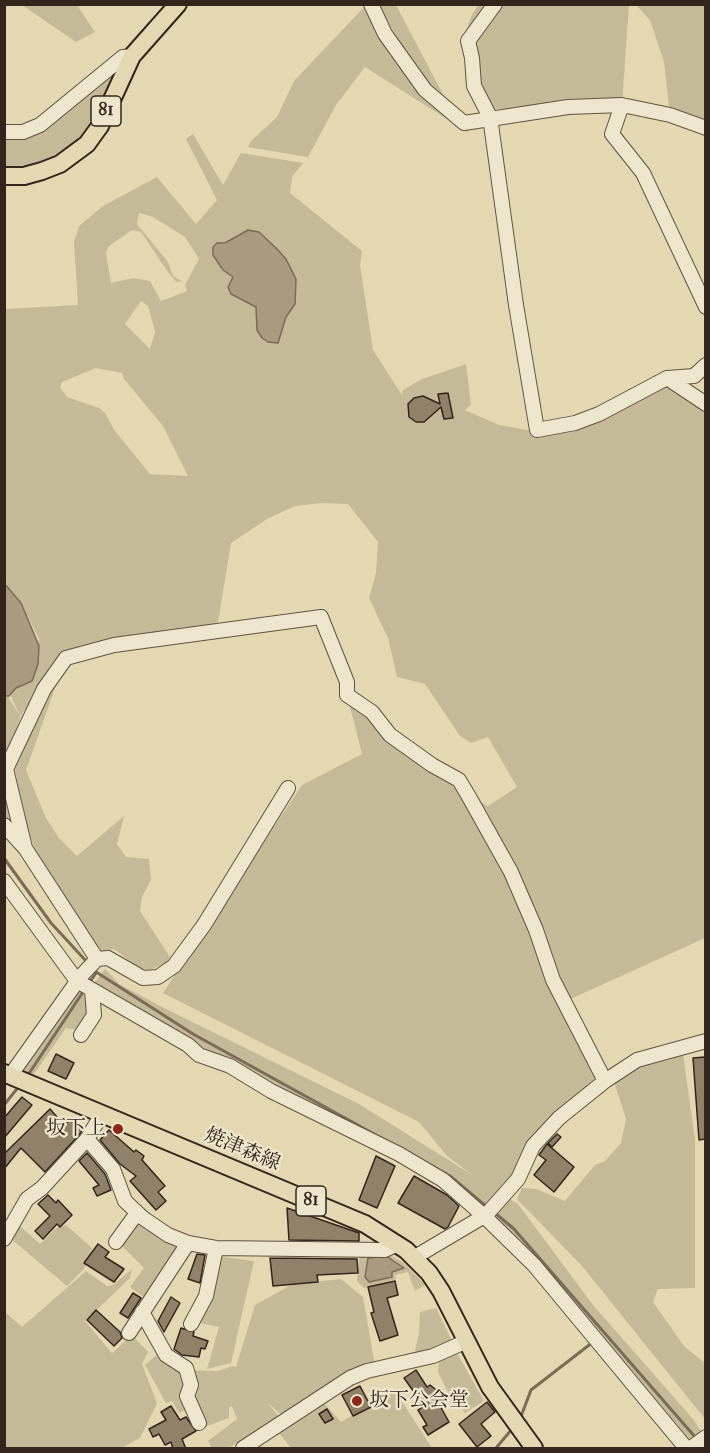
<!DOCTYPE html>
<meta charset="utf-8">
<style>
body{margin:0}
#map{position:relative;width:710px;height:1453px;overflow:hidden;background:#e3d8b1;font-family:"IM FELL French Canon",serif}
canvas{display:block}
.frame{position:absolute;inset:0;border:6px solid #34251c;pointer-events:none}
</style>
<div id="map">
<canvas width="710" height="1453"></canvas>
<div class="frame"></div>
</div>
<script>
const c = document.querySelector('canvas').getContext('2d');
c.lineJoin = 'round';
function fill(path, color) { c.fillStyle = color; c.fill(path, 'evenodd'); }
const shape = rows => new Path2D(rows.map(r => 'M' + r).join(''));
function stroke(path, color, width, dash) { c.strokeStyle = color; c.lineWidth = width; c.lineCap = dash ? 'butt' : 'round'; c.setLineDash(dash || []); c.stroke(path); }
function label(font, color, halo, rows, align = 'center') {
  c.font = font + ' "IM FELL French Canon","Noto Serif JP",serif'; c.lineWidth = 4.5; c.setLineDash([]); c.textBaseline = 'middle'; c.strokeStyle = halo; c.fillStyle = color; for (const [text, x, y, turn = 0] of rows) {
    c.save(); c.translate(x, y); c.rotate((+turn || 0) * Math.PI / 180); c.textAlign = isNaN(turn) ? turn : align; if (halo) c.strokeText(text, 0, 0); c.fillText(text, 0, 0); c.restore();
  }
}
fill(shape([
 [22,5,77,5,95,32,76,42],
 [366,5,405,72,464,123,469,133,365,67,336,105,308,157,248,147,251,141,277,117,294,81],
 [378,5,396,5,447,102,419,75],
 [478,5,629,5,622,105,494,109,477,84,465,40,469,21],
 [636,5,705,5,705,124,670,115,664,62,650,20],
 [118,70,94,123,70,152,42,165,5,166,4,138,13,139],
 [193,134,223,185,241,153,303,163,292,177,290,193,362,251,360,265,373,350,402,395,403,390,422,379,466,364,471,405,465,410,499,425,527,430,538,430,599,414,666,378,705,404,705,938,564,1002,597,1076,528,1142,513,1175,498,1192,518,1204,593,1305,693,1419,705,1437,705,1448,681,1448,619,1366,485,1222,442,1186,363,1138,289,1104,92,986,105,969,119,984,164,1008,359,1104,474,1176,447,1156,419,1122,163,993,302,785,362,754,347,695,439,778,488,806,517,787,488,737,471,743,460,736,425,684,397,677,388,638,369,598,376,573,378,542,348,504,322,503,295,506,267,519,231,543,218,622,196,633,60,657,20,717,6,769,13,825,5,816,5,697,8,697,20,716,9,692,33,677,39,639,21,603,5,582,5,309,78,305,74,242,79,226,103,206,157,177,196,224,217,200,186,139],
 [139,213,153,217,185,237,199,259,185,285,187,291,161,301,150,281,133,278,111,283,106,253,109,246,132,230,141,232,170,275,177,282,182,281,173,276,168,262,137,224],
 [141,301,148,306,155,332,150,349,125,324],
 [96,368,122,373,124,379,163,426,188,476,150,474,115,431,105,413,99,408,67,397,60,387,62,382],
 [65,660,26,770,46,818,59,838,77,856,124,816,117,844,126,857,149,859,151,880,142,897,140,911,170,957,167,962,150,970,138,967,114,949,100,953,40,860,27,830,15,771,21,749],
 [79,986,89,1006,79,1030,66,1028,34,1074,20,1072],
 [683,1054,695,1140,695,1288,658,1289,653,1302,684,1346,705,1363,705,1419,582,1266,517,1199,522,1188,536,1189,565,1201,595,1165,604,1162,621,1143,626,1119,614,1082,642,1066],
 [136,1218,182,1245,145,1298,130,1287,144,1268,119,1243],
 [66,1225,92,1248,84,1269,67,1286,10,1238,20,1226,40,1244,56,1228],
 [387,1253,404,1263,425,1285,415,1291,408,1272,395,1275,396,1279,364,1288,357,1281,360,1255],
 [215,1256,254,1261,231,1363,207,1369,219,1327,200,1323],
 [132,1269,130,1278,85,1321,112,1353,132,1335,148,1352,142,1364,157,1403,140,1438,122,1448,5,1448,4,1311,22,1327,86,1271,107,1286,113,1285],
 [341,1279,363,1297,375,1366,285,1418,268,1403,279,1417,269,1427,228,1448,212,1448,208,1441,237,1419,232,1406,229,1408,229,1418,202,1428,190,1407,179,1413,172,1401,166,1403,145,1365,161,1351,184,1370,218,1371,233,1366,236,1367,255,1305,293,1284],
 [436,1308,453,1343,414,1356,419,1333,420,1312],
 [457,1353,484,1401,465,1413,448,1392,438,1372,439,1360],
 [395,1391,432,1448,291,1448,279,1433,321,1400,341,1422]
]), '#c5ba98');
const water = shape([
 [248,230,259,232,277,249,286,259,296,279,295,304,286,317,278,343,268,342,262,338,257,330,256,307,231,294,228,287,233,277,223,270,213,255,213,247,217,243,225,243,248,230],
 [5,584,21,603,39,646,38,664,32,681,16,688,9,696,4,696,5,584],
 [386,1256,404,1268,392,1272,392,1277,369,1282,365,1277,368,1258,386,1256]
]);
fill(water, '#a89b7e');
stroke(water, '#7a6c57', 1.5);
stroke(shape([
 [4,858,51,923,87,962],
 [93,970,193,1034,450,1176,487,1207],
 [89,983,96,973],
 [28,1075,83,992],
 [4,1105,20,1085],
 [495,1213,514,1229,696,1438],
 [520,1419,531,1390,593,1342],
 [496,1448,512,1429]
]), '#7a6c57', 3);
const building = shape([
 [448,393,453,418,444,419,441,407,424,422,416,422,409,417,408,404,414,398,423,396,440,404,438,394,448,393],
 [56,1054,74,1063,66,1079,48,1071,56,1054],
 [705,1057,705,1139,699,1140,693,1058,705,1057],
 [22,1097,32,1105,4,1138,4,1118,22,1097],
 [50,1109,64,1125,70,1120,82,1130,80,1134,45,1172,21,1148,4,1169,4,1154,50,1109],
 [109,1130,134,1152,136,1150,144,1156,142,1160,165,1186,158,1192,166,1201,156,1210,130,1181,136,1176,120,1164,100,1140,109,1130],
 [557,1134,561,1137,552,1147,548,1143,557,1134],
 [547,1144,574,1167,554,1192,534,1175,546,1160,539,1155,547,1144],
 [87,1153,105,1174,111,1190,97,1196,93,1188,99,1185,79,1161,87,1153],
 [376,1156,395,1166,377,1208,359,1200,376,1156],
 [414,1176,447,1195,459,1206,448,1227,445,1229,398,1203,414,1176],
 [48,1195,56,1203,58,1200,72,1215,60,1227,57,1224,43,1239,35,1231,50,1216,38,1204,48,1195],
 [287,1208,359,1233,359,1241,289,1240,287,1208],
 [98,1244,109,1252,105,1257,124,1269,114,1282,84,1263,98,1244],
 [197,1254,205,1255,200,1283,188,1279,197,1254],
 [270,1258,357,1259,358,1273,317,1275,318,1282,273,1286,270,1258],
 [395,1281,398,1295,387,1298,398,1335,380,1341,371,1313,374,1312,368,1287,395,1281],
 [133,1293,141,1298,128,1318,120,1313,133,1293],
 [171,1297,180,1303,164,1332,158,1321,171,1297],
 [96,1310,120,1332,122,1338,114,1346,87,1320,96,1310],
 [181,1328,194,1332,193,1336,208,1341,205,1349,201,1348,199,1357,182,1355,174,1349,181,1328],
 [416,1370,427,1387,430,1385,439,1392,434,1395,449,1422,428,1435,423,1427,427,1425,418,1410,424,1406,404,1378,416,1370],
 [360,1386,371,1407,353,1416,342,1395,360,1386],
 [487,1402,495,1412,481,1424,491,1436,477,1447,459,1424,487,1402],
 [171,1406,180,1420,186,1417,196,1431,182,1439,186,1449,173,1449,171,1442,165,1445,159,1434,153,1437,149,1429,166,1420,161,1412,171,1406],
 [327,1409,333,1419,325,1423,319,1414,327,1409]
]);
fill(building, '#8f8269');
stroke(building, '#34251c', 1.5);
const minor = shape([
 [371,4,385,34,425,90,464,123,568,107,622,105],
 [495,4,468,41,472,58,474,86,490,117,516,305,537,430,575,423,599,414,667,378,694,376,706,365],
 [706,128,670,115,622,105,612,134,643,173,706,307],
 [4,132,23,132,40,125,123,57,132,56],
 [667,378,706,404],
 [4,825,25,848,97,959],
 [25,848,6,769,44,689,66,658,114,645,321,617,347,682,347,695,372,712,390,735,432,765,459,780,468,795,511,872,536,930,553,980,605,1081],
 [4,881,77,981,188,1045,199,1055,230,1066,271,1091,399,1154,443,1180,484,1216,534,1265,686,1448],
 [81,1035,94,1015,92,990],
 [10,1076,81,976,97,959,108,958,143,978,158,977,174,966,204,925,288,788],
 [87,1139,113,1169,125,1201,143,1218,168,1235,188,1243,216,1248,385,1250,398,1244],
 [4,1239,27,1199,42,1188,87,1139,102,1114],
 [116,1242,137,1213],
 [415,1257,486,1215,518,1179,533,1146,559,1118,605,1081,637,1060,706,1041],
 [142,1312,166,1355,186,1368,191,1385,187,1396,199,1423],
 [191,1324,206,1296,216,1248],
 [129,1333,188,1243],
 [243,1448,350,1378,367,1371,433,1356,467,1341],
 [691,1448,706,1437]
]);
const major = shape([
 [4,176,24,176,42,171,60,164,87,144,100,126,132,56,178,4],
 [4,1073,365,1224,406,1250,429,1273,441,1291,490,1387,534,1448]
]);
stroke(minor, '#605241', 16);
stroke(major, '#34251c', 20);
stroke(minor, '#ede6cc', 14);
stroke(major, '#e3d8b1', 16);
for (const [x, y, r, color] of [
 [118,1129,6,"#8f2418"],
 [357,1401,6,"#8f2418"]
]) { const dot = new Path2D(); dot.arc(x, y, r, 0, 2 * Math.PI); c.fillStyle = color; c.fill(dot); stroke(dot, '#ede6cc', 2); }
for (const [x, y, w] of [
 [106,111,30],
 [311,1201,30]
]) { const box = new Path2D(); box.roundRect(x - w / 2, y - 15, w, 30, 4.5); c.fillStyle = '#ede6cc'; c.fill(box); stroke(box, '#34251c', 1.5); }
label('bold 18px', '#34251c', null, [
 ["81",106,111],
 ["81",311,1201]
]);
label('20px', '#34251c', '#ede6cc', [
 ["坂下上",106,1129],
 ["坂下公会堂",369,1401,"left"]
], 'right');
label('20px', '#34251c', '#ede6cc', [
 ["焼津森線",242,1150,23]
]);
</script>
